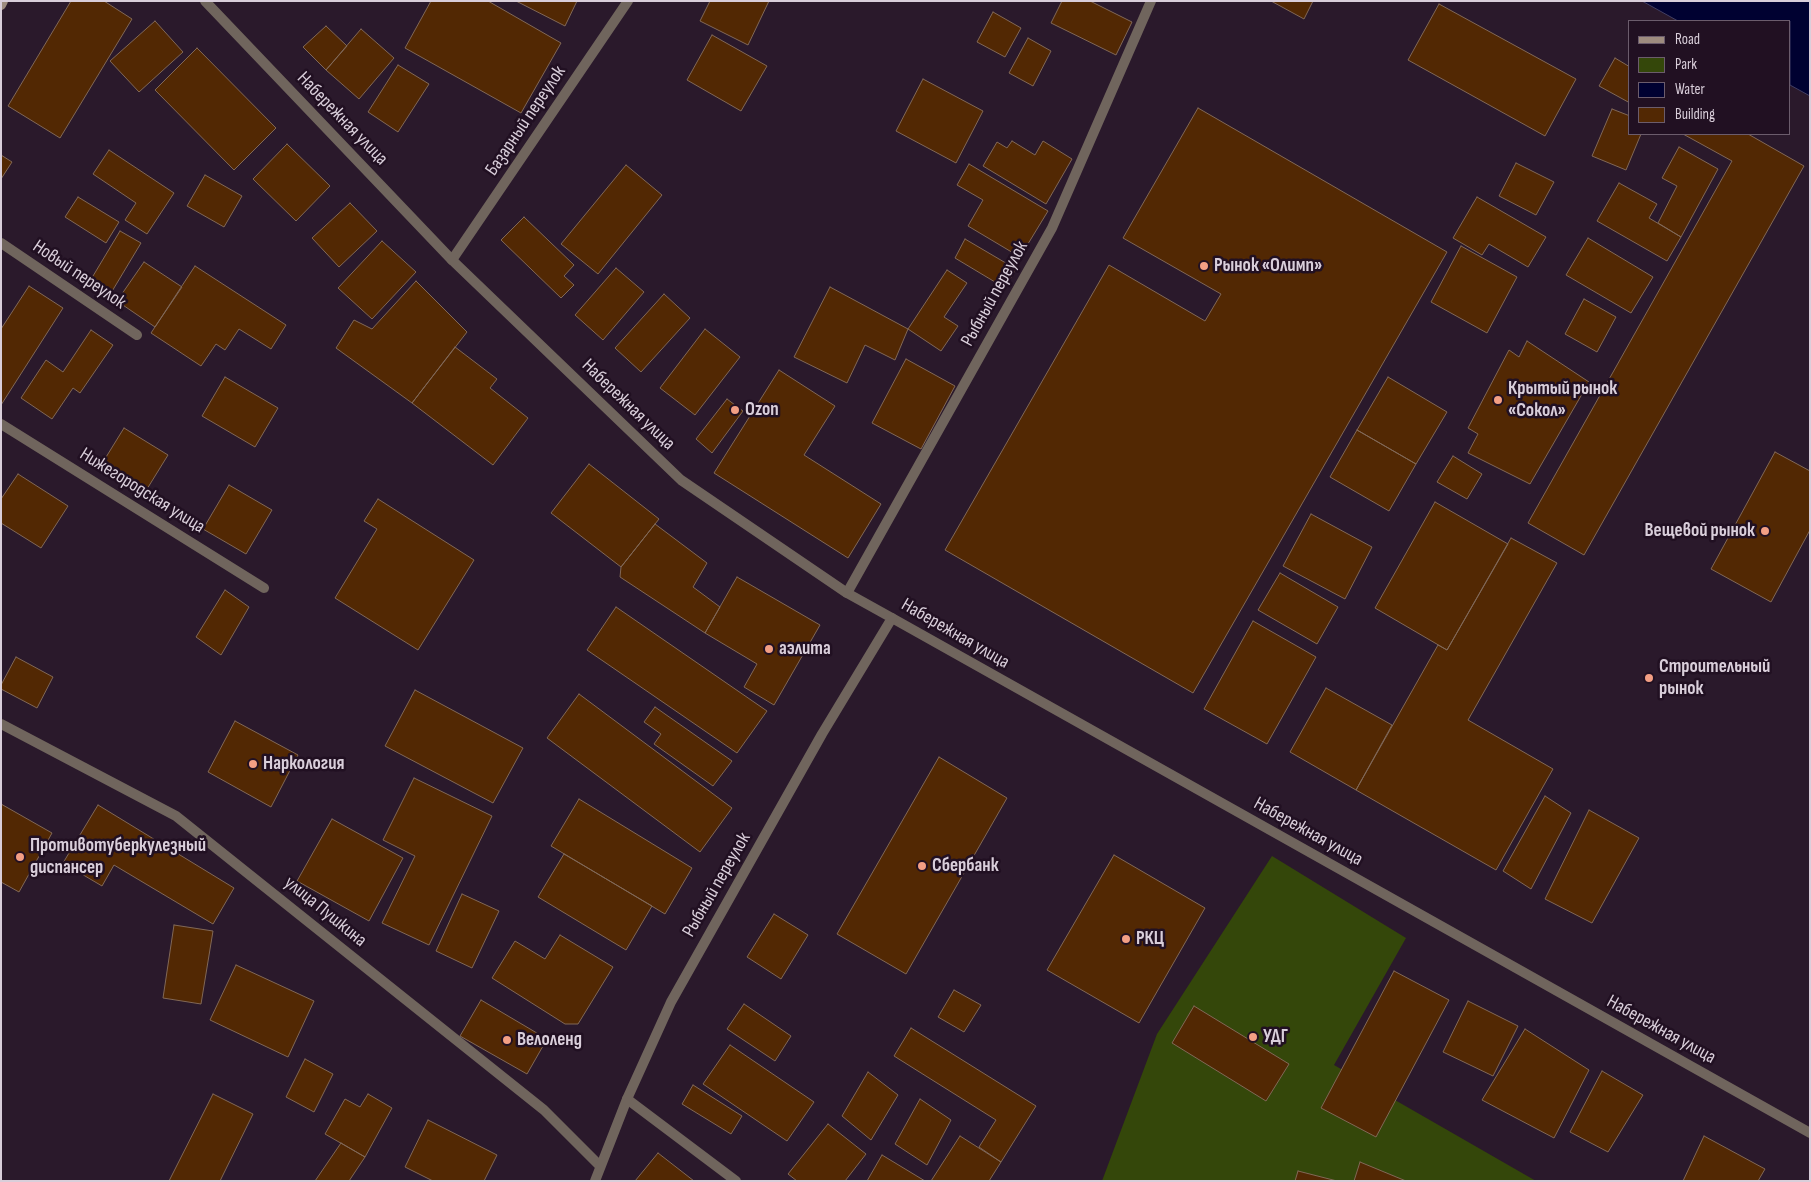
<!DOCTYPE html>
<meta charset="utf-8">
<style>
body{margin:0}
#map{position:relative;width:1811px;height:1182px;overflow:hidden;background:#2a192b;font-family:"Sofia Sans Condensed",sans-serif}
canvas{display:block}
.frame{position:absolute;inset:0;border:2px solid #d9ceda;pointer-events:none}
.legend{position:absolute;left:1628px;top:20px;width:162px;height:115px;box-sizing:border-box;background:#211022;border:1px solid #6b5c6c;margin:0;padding:6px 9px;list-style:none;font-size:15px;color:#d9ceda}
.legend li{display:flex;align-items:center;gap:10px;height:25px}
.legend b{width:25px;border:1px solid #6b5c6c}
</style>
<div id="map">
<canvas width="1811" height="1182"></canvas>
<div class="frame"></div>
<ul class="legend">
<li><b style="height:6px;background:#9e8c7f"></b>Road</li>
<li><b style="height:14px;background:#34470a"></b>Park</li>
<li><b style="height:14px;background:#000131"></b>Water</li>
<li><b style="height:14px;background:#522803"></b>Building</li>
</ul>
</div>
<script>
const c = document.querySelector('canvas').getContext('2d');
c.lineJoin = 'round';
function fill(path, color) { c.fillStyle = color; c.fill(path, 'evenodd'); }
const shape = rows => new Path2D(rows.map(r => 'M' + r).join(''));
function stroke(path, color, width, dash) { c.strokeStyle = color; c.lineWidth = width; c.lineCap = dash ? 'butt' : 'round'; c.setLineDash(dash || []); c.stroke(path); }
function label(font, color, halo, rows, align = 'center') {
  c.font = font + ' "Sofia Sans Condensed",sans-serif'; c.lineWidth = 5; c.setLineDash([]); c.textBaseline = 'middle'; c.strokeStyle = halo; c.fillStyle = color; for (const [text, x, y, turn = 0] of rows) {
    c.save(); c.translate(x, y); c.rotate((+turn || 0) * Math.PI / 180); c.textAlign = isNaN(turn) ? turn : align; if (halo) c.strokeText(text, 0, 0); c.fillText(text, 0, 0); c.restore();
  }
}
fill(shape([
 [1272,856,1406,938,1334,1065,1536,1181,1102,1181,1157,1034]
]), '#34470a');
const water = shape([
 [1642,1,1810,1,1810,96,1790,85,1790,21,1678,21,1642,1]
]);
fill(water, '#000131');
stroke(water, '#413e64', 1);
const building = shape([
 [71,1,104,1,132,19,60,138,8,106,71,1],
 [431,1,488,1,561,43,521,113,405,48,431,1],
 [516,1,577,1,565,26,516,1],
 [710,1,769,1,748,45,700,21,710,1],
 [1062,1,1090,1,1132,22,1116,55,1051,23,1062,1],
 [1271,1,1313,1,1304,19,1271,1],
 [1439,4,1576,79,1545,136,1408,60,1439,4],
 [993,12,1021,28,1005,57,977,42,993,12],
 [155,21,183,52,139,92,110,61,155,21],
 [326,26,347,46,326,70,303,47,326,26],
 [361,29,394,58,359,99,326,70,361,29],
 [712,35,767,66,741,111,687,80,712,35],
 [1028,38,1051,51,1033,86,1009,73,1028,38],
 [197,48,276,128,234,170,155,90,197,48],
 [1615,58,1630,67,1630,103,1599,86,1615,58],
 [398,65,429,84,398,132,368,112,398,65],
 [923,79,983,111,956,163,896,131,923,79],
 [1198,108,1447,252,1193,693,945,550,1109,265,1205,321,1221,294,1123,238,1198,108],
 [1612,109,1630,116,1630,134,1641,134,1626,170,1592,156,1612,109],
 [1683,134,1748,134,1804,166,1584,555,1528,523,1732,161,1683,134],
 [1012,141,1035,155,1043,141,1072,159,1046,204,983,166,997,142,1007,148,1012,141],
 [287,144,330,186,296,221,253,179,287,144],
 [1679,147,1718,169,1681,237,1658,223,1677,186,1662,178,1679,147],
 [109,150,174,193,147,234,125,220,136,203,93,174,109,150],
 [1,155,12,162,1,179,1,155],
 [1516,163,1554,182,1536,215,1499,196,1516,163],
 [969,164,1048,211,1020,257,968,226,983,200,957,185,969,164],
 [626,165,662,195,598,274,561,244,626,165],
 [205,175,242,196,224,227,187,206,205,175],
 [1619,183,1657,204,1649,218,1681,237,1667,261,1597,221,1619,183],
 [78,197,119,222,106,243,65,217,78,197],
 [1477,197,1546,237,1528,267,1489,244,1482,255,1453,238,1477,197],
 [350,203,377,231,339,267,312,238,350,203],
 [524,217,574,265,564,276,574,285,561,298,501,240,524,217],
 [120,231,141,243,108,298,87,286,120,231],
 [1588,238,1653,277,1631,313,1566,275,1588,238],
 [965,239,1016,269,1005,288,955,258,965,239],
 [382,241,416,272,372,319,338,288,382,241],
 [1461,246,1517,277,1487,333,1431,302,1461,246],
 [144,262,182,287,155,327,117,301,144,262],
 [195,266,286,325,271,349,239,329,225,350,216,344,201,366,151,333,195,266],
 [616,268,644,292,603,340,575,315,616,268],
 [947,270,967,283,944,317,958,326,941,351,908,329,947,270],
 [416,281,467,332,412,403,336,348,354,320,372,329,416,281],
 [29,286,63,308,1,405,1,329,29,286],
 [830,287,908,329,895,360,865,345,847,383,794,357,830,287],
 [664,294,690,318,641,372,615,348,664,294],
 [1584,299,1616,317,1597,352,1565,334,1584,299],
 [705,329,740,357,695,415,660,388,705,329],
 [91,330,113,345,80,393,73,388,52,419,21,398,46,360,63,372,91,330],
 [1527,341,1589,382,1530,484,1468,453,1478,434,1468,428,1509,350,1519,357,1527,341],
 [455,347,497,379,490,388,528,418,493,465,412,403,455,347],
 [906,359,955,386,921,449,872,423,906,359],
 [779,370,835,406,804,455,881,504,848,558,714,473,779,370],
 [225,377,278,408,255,447,202,416,225,377],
 [1388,377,1447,412,1416,464,1357,430,1388,377],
 [727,399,743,411,712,453,696,439,727,399],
 [124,428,168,455,147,489,103,462,124,428],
 [1357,430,1416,464,1389,511,1330,477,1357,430],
 [1775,452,1810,471,1810,530,1771,602,1711,569,1775,452],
 [1453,456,1482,474,1467,499,1437,482,1453,456],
 [589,464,659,519,621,567,551,513,589,464],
 [18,474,68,506,41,548,1,523,1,499,18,474],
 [229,485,272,510,246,554,203,529,229,485],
 [378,499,474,560,418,650,335,598,377,529,364,521,378,499],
 [1435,502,1508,544,1447,650,1375,608,1435,502],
 [1311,514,1372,547,1345,599,1283,566,1311,514],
 [655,524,707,563,693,587,720,607,705,633,620,577,621,567,655,524],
 [1511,538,1557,563,1468,720,1553,769,1496,870,1356,790,1438,645,1447,650,1511,538],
 [1280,573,1338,607,1317,644,1258,610,1280,573],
 [737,577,820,625,774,705,744,687,757,664,705,633,737,577],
 [225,590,249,607,221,655,196,637,225,590],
 [616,607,767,711,737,753,587,650,616,607],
 [1253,621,1316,657,1267,744,1204,709,1253,621],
 [16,657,53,677,37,708,1,689,1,685,16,657],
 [1326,688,1392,725,1356,790,1290,752,1326,688],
 [415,690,523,748,493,803,385,746,415,690],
 [579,694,732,808,700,852,547,738,579,694],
 [655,707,732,761,713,786,654,744,661,734,644,722,655,707],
 [235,721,298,755,271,807,208,772,235,721],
 [939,757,1007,798,906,974,837,934,939,757],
 [414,778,492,816,429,945,382,923,415,856,383,840,414,778],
 [1545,796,1571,813,1531,889,1503,871,1545,796],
 [579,799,692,868,665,914,551,846,579,799],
 [1,804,52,833,19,892,1,882,1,804],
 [98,805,234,888,213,924,114,865,102,886,63,863,98,805],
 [1589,810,1639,838,1592,923,1545,899,1589,810],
 [332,819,403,858,369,921,297,881,332,819],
 [564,854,652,906,626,950,538,897,564,854],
 [1114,855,1205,908,1139,1023,1047,970,1114,855],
 [462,894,499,911,472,968,436,951,462,894],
 [774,914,808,935,781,979,747,957,774,914],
 [174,925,213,931,201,1004,163,998,174,925],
 [560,935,613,967,578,1024,565,1024,492,978,515,941,545,959,560,935],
 [236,965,314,1001,288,1057,210,1020,236,965],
 [1394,971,1449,1000,1376,1137,1321,1108,1394,971],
 [954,990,981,1005,964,1032,938,1017,954,990],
 [481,1000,547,1039,527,1074,460,1036,481,1000],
 [1468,1001,1518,1026,1493,1076,1443,1052,1468,1001],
 [744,1004,791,1036,775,1061,727,1029,744,1004],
 [1194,1006,1289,1064,1266,1101,1172,1043,1194,1006],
 [911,1028,1036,1106,1001,1162,979,1147,996,1120,894,1056,911,1028],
 [1525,1029,1589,1070,1554,1138,1482,1100,1525,1029],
 [730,1045,814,1102,787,1141,703,1084,730,1045],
 [305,1059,333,1074,314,1112,286,1097,305,1059],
 [1602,1071,1643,1095,1608,1152,1570,1132,1602,1071],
 [868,1072,898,1095,871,1140,842,1116,868,1072],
 [693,1085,742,1116,731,1134,682,1104,693,1085],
 [213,1094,253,1114,220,1181,169,1181,213,1094],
 [368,1094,392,1108,365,1157,325,1134,345,1099,360,1107,368,1094],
 [920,1099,951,1120,927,1165,895,1144,920,1099],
 [428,1120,497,1155,484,1181,433,1181,405,1167,428,1120],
 [828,1124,866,1154,845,1181,797,1181,788,1174,828,1124],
 [960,1136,1001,1162,989,1181,931,1181,960,1136],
 [1704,1136,1765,1169,1758,1181,1683,1181,1704,1136],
 [341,1143,365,1157,349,1181,315,1181,341,1143],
 [658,1153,694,1181,635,1181,658,1153],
 [882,1155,925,1181,867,1181,882,1155],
 [1360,1162,1406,1181,1354,1181,1360,1162],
 [1298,1171,1337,1181,1295,1181,1298,1171]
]);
fill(building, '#522803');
stroke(building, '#816857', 1);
stroke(shape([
 [1,243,137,335],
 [452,260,628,1],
 [627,1099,736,1181]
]), '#70655d', 10);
stroke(shape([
 [1,424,264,588],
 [847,593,1052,228,1151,1],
 [892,618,1810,1133],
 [1,724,176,816,544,1110,600,1166]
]), '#70655d', 10);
stroke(shape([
 [205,1,452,260,681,480,847,593,892,618,822,734,671,1002,627,1099,595,1181]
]), '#70655d', 10);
stroke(shape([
 [1,5,3,1]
]), '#9e8c7f', 10);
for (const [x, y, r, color] of [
 [1204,266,5,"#f39f84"],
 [1498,400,5,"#f39f84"],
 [735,410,5,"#f39f84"],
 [1765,531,5,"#f39f84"],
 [769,649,5,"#f39f84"],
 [1649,678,5,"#f39f84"],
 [253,764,5,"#f39f84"],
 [20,857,5,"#f39f84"],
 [922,866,5,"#f39f84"],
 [1126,939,5,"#f39f84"],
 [1253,1037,5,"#f39f84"],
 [507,1040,5,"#f39f84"]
]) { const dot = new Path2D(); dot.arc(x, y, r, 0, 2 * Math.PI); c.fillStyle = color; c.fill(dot); stroke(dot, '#211022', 2); }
label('19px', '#d9ceda', '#211022', [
 ["Набережная улица",342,119,46],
 ["Базарный переулок",526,121,-56],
 ["Новый переулок",79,275,34],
 ["Рыбный переулок",995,294,-61],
 ["Набережная улица",628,405,44],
 ["Нижегородская улица",142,491,32],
 ["Набережная улица",955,634,30],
 ["Набережная улица",1308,832,29],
 ["Рыбный переулок",717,885,-60],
 ["улица Пушкина",325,912,39],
 ["Набережная улица",1661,1030,29]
]);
label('bold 19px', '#d9ceda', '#211022', [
 ["Рынок «Олимп»",1214,266],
 ["Крытый рынок",1508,389],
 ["«Сокол»",1508,411],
 ["Ozon",745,410],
 ["Вещевой рынок",1755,531,"right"],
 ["аэлита",779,649],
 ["Строительный",1659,667],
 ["рынок",1659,689],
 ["Наркология",263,764],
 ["Противотуберкулезный",30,846],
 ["диспансер",30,868],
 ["Сбербанк",932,866],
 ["РКЦ",1136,939],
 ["УДГ",1263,1037],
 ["Велоленд",517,1040]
], 'left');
</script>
